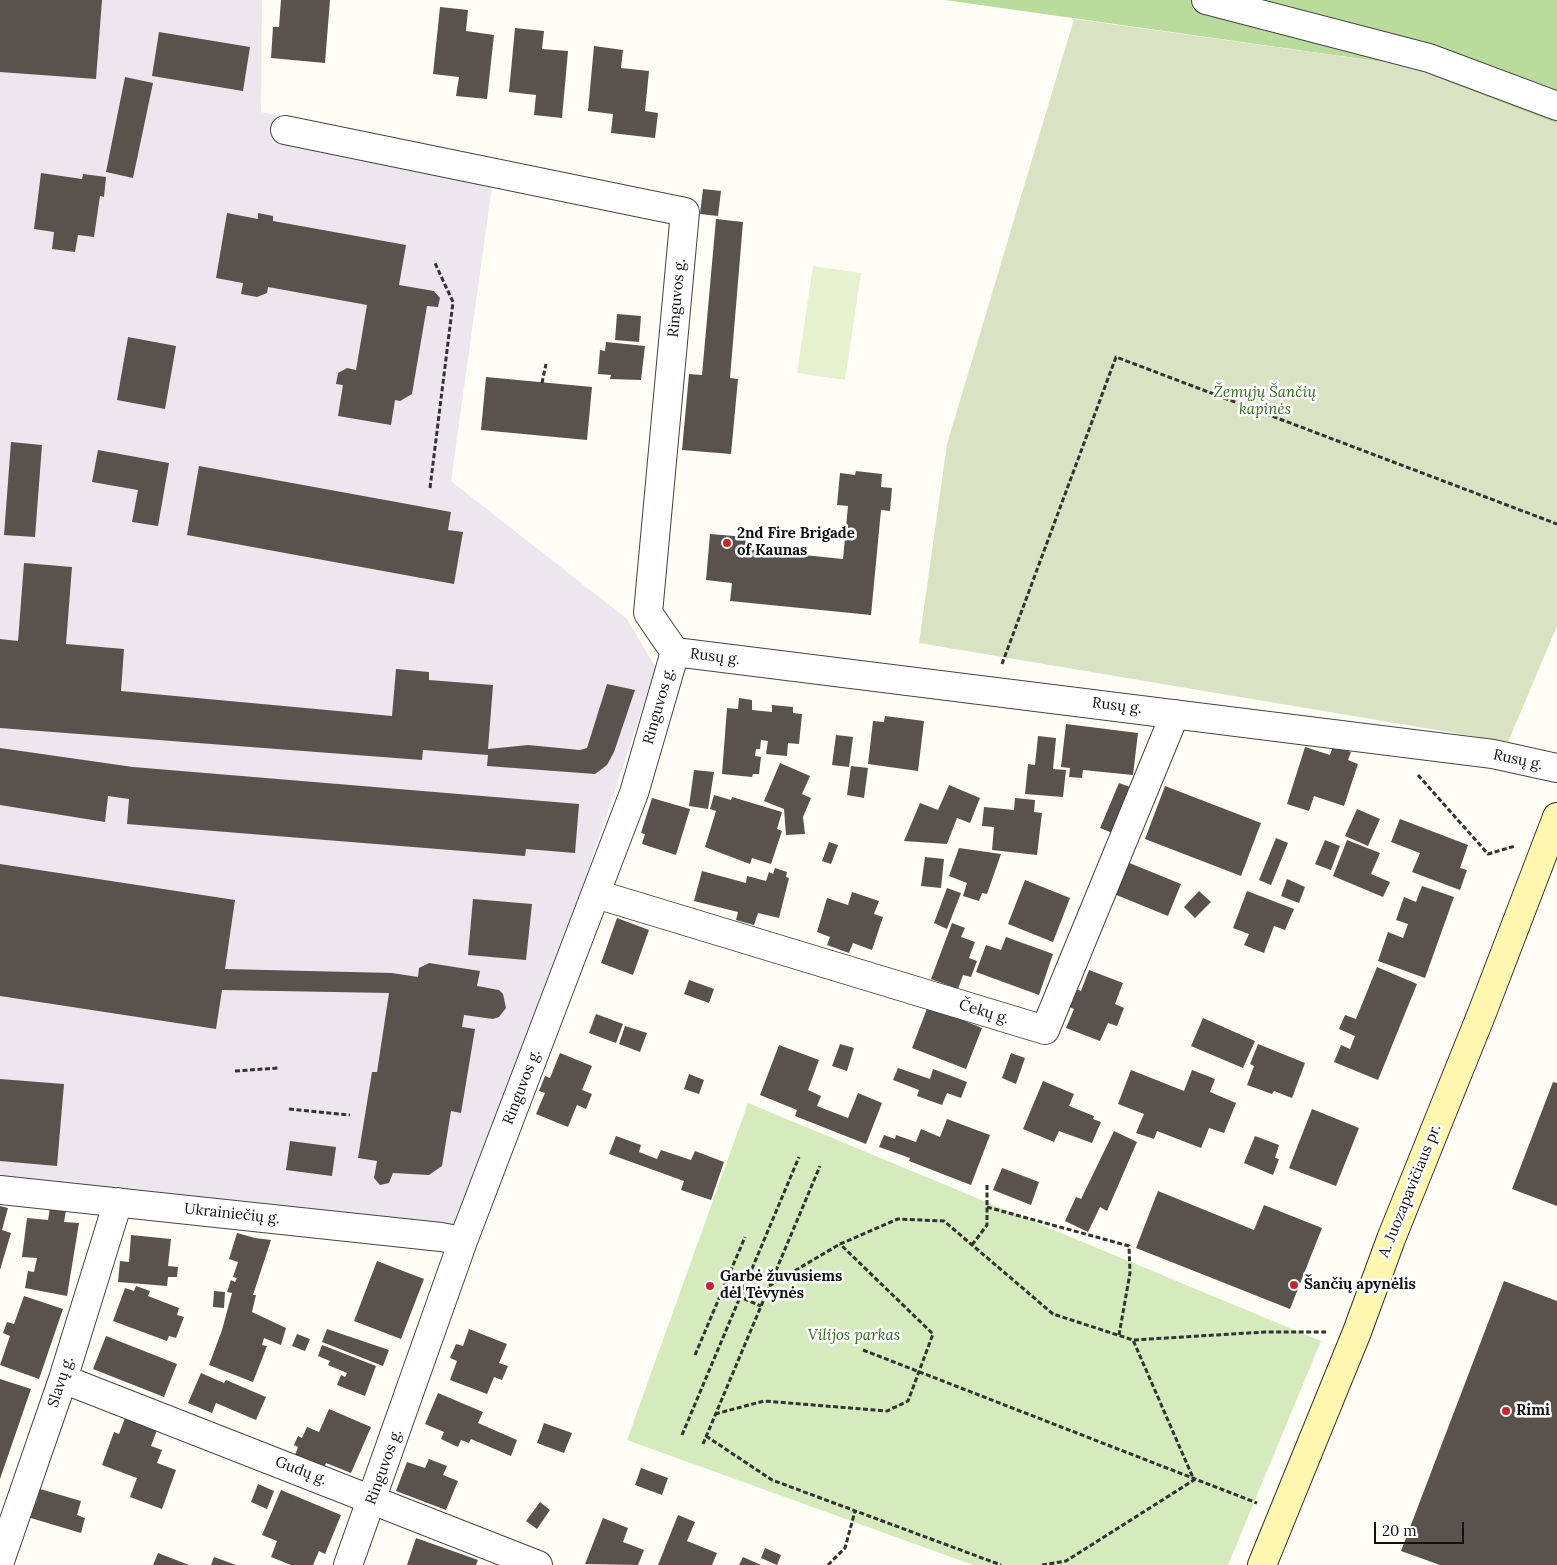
<!DOCTYPE html>
<meta charset="utf-8">
<style>
body{margin:0}
#map{position:relative;width:1557px;height:1565px;overflow:hidden;background:#fffdf5;font-family:Lora,serif}
canvas{display:block}
.scale{position:absolute;left:1374px;top:1522px;width:90px;height:22px;box-sizing:border-box;border:2px solid #111;border-top:0;padding-left:6px;font-size:15px;line-height:18px;white-space:nowrap;color:#111;-webkit-text-stroke:4px #fff;paint-order:stroke}
</style>
<div id="map">
<canvas width="1557" height="1565"></canvas>
<div class="scale">20 m</div>
</div>
<script>
const c = document.querySelector('canvas').getContext('2d');
c.lineJoin = 'round';
function fill(path, color) { c.fillStyle = color; c.fill(path, 'evenodd'); }
const shape = rows => new Path2D(rows.map(r => 'M' + r).join(''));
function stroke(path, color, width, dash) { c.strokeStyle = color; c.lineWidth = width; c.lineCap = dash ? 'butt' : 'round'; c.setLineDash(dash || []); c.stroke(path); }
function label(font, color, halo, rows, align = 'center') {
  c.font = font + ' Lora,serif'; c.lineWidth = 5; c.setLineDash([]); c.textBaseline = 'middle'; c.strokeStyle = halo; c.fillStyle = color; for (const [text, x, y, turn = 0] of rows) {
    c.save(); c.translate(x, y); c.rotate((+turn || 0) * Math.PI / 180); c.textAlign = isNaN(turn) ? turn : align; if (halo) c.strokeText(text, 0, 0); c.fillText(text, 0, 0); c.restore();
  }
}
fill(shape([
 [0,0,262,0,261,112,496,158,451,481,627,619,656,668,463,1241,0,1194]
]), '#eee6ef');
fill(shape([
 [748,1103,1321,1341,1228,1565,973,1565,627,1440]
]), '#d5ebbd');
fill(shape([
 [945,0,1557,0,1557,124,1404,65]
]), '#b9dc9c');
fill(shape([
 [1074,19,1404,65,1557,124,1557,626,1508,742,919,643,947,444]
]), '#d9e3c4');
fill(shape([
 [813,266,861,273,845,380,797,373]
]), '#e6f2cf');
fill(shape([
 [0,0,102,0,96,79,0,72],
 [281,0,330,0,325,63,271,58,273,27,279,27],
 [440,7,468,10,466,31,494,35,487,99,456,96,459,77,433,74],
 [515,28,544,31,542,49,568,51,562,118,534,115,536,95,509,92],
 [159,32,250,47,243,91,152,76],
 [594,46,623,50,621,68,649,71,645,111,658,113,655,138,611,133,613,114,588,111],
 [125,77,153,83,133,178,106,172],
 [41,173,82,179,83,174,106,177,104,197,100,196,94,237,78,235,75,252,52,249,54,232,34,229],
 [703,189,721,191,718,216,700,214],
 [227,213,258,219,258,213,273,216,273,221,406,245,399,285,434,291,440,298,438,307,427,306,412,394,400,401,395,400,391,425,338,416,343,385,336,384,338,373,347,368,356,370,367,305,268,287,267,293,257,297,241,294,243,283,216,278],
 [716,219,743,222,730,378,738,379,731,454,682,450,689,374,702,375],
 [617,314,641,316,639,342,615,340],
 [128,337,176,346,165,409,117,400],
 [606,342,645,346,641,380,610,379,611,375,598,374,600,350,605,351],
 [486,377,592,387,587,440,481,430],
 [11,442,42,445,35,537,4,535],
 [98,450,169,463,158,526,132,522,138,490,92,482],
 [199,466,451,512,448,530,463,532,454,584,187,535],
 [856,471,882,474,881,487,892,488,890,511,881,510,871,615,730,601,732,583,706,580,710,534,746,537,745,549,843,559,848,506,837,505,840,473,855,475],
 [24,563,72,567,66,644,124,649,121,691,392,716,396,669,429,672,429,680,493,685,488,749,528,745,580,750,587,748,607,684,635,690,614,752,607,765,595,774,487,766,488,755,423,750,422,760,0,728,0,639,18,641],
 [739,698,752,700,752,710,772,712,772,705,793,707,793,713,802,714,799,744,788,743,787,756,766,754,768,741,761,740,760,749,756,749,755,756,761,757,759,774,753,774,752,777,722,774,727,708,738,709],
 [885,716,924,721,918,771,868,764,873,721,884,722],
 [1066,724,1138,733,1133,775,1083,770,1082,778,1069,777,1070,768,1061,767],
 [836,735,853,737,849,767,832,765],
 [1038,736,1056,738,1053,769,1066,770,1063,797,1025,794,1028,764,1035,765],
 [1333,746,1351,752,1348,760,1358,764,1344,806,1314,796,1309,811,1287,804,1305,747,1330,755],
 [0,748,133,767,579,804,575,853,526,849,525,856,127,824,129,799,108,796,105,822,0,805],
 [780,763,810,776,802,794,811,798,803,817,805,834,786,835,784,809,764,801],
 [851,766,868,768,864,798,847,795],
 [694,770,714,772,708,809,689,806],
 [1119,783,1133,788,1115,834,1100,828],
 [949,785,980,798,970,823,957,818,947,844,904,841,920,803,938,810],
 [1165,786,1261,823,1241,876,1145,839],
 [714,795,731,800,732,797,782,812,777,829,782,831,771,864,752,858,750,864,705,847,716,811,710,809],
 [652,798,690,809,676,855,642,844,645,834,641,833],
 [1015,798,1035,800,1034,812,1042,813,1037,855,992,850,994,827,982,826,984,807,1014,810],
 [1357,809,1380,819,1368,846,1345,836],
 [1400,819,1468,845,1460,868,1467,870,1460,890,1412,872,1420,853,1391,842],
 [1276,838,1288,843,1271,885,1259,880],
 [1325,840,1340,846,1331,870,1315,864],
 [1347,840,1380,853,1371,874,1390,882,1383,897,1333,876],
 [829,842,838,845,831,864,822,861],
 [959,848,1001,854,987,894,982,893,979,901,963,896,967,883,949,876],
 [925,857,944,859,941,888,921,886],
 [1127,862,1181,884,1168,916,1114,894],
 [0,864,235,900,225,969,392,973,418,977,419,968,429,963,480,971,477,986,499,990,503,994,506,1008,499,1017,493,1019,464,1015,462,1027,475,1029,461,1113,451,1111,442,1166,429,1175,393,1173,389,1183,380,1185,374,1178,377,1161,358,1158,372,1072,377,1072,389,993,222,990,216,1029,0,996],
 [775,868,787,872,786,877,789,878,779,918,758,913,754,925,736,920,738,912,694,901,702,871,746,883,747,876,766,881,769,872,773,874],
 [1287,879,1305,887,1299,903,1281,896],
 [1025,880,1070,898,1053,942,1008,924],
 [1422,886,1454,897,1425,978,1378,961,1388,932,1403,938,1408,924,1396,920,1404,897,1416,902],
 [947,888,961,893,947,929,934,923],
 [1199,891,1211,902,1195,918,1184,907],
 [1247,891,1294,909,1285,930,1274,926,1264,953,1244,945,1249,934,1233,928],
 [852,892,879,901,874,914,883,917,872,950,853,943,849,953,827,945,830,937,817,932,827,898,848,905],
 [473,899,532,904,526,960,468,955],
 [617,918,649,930,633,975,601,963],
 [952,923,965,928,961,937,975,942,969,958,977,961,971,977,963,975,958,989,931,979],
 [1006,937,1053,954,1039,995,976,972,986,945,1001,950],
 [1377,967,1417,984,1378,1080,1334,1062,1341,1045,1350,1049,1355,1036,1339,1029,1345,1015,1356,1019],
 [1089,970,1123,983,1115,1004,1124,1008,1117,1026,1108,1023,1100,1041,1066,1028,1074,1009,1067,1006,1074,988,1081,991],
 [689,980,714,989,709,1003,684,994],
 [928,1006,982,1028,966,1069,912,1048],
 [596,1014,623,1024,616,1043,589,1033],
 [1203,1018,1255,1041,1243,1068,1191,1046],
 [625,1026,647,1033,640,1052,619,1044],
 [840,1044,854,1048,847,1071,832,1066],
 [1258,1044,1305,1063,1292,1098,1274,1091,1272,1094,1247,1085,1254,1066,1250,1064],
 [779,1045,819,1060,808,1090,821,1096,817,1106,848,1118,858,1093,882,1103,866,1144,795,1116,797,1110,760,1095],
 [560,1053,592,1066,582,1090,592,1094,586,1109,577,1105,568,1127,536,1114,545,1093,539,1091,545,1076,550,1078],
 [1011,1053,1025,1058,1016,1084,1002,1078],
 [898,1068,930,1079,933,1069,967,1082,961,1098,947,1093,942,1105,917,1096,919,1090,893,1080],
 [1131,1070,1184,1091,1192,1070,1215,1079,1210,1092,1236,1103,1224,1133,1209,1128,1201,1148,1157,1131,1154,1139,1136,1133,1144,1114,1118,1104],
 [689,1074,704,1080,699,1094,684,1089],
 [0,1079,64,1084,57,1166,0,1161],
 [1043,1081,1074,1094,1069,1106,1094,1116,1093,1119,1101,1122,1092,1143,1059,1131,1054,1142,1023,1129],
 [1553,1082,1557,1083,1557,1206,1512,1189],
 [1312,1109,1359,1128,1336,1186,1289,1168],
 [947,1119,990,1135,971,1185,909,1161,910,1158,879,1147,884,1135,895,1139,896,1135,916,1142,921,1129,940,1137],
 [1114,1131,1137,1142,1107,1211,1100,1207,1088,1232,1065,1221,1076,1197,1081,1199],
 [616,1136,641,1145,639,1152,657,1159,661,1150,691,1160,695,1151,724,1162,711,1200,681,1190,684,1181,609,1154],
 [1255,1136,1279,1145,1275,1158,1279,1159,1273,1175,1244,1163],
 [290,1141,336,1147,332,1176,286,1170],
 [1002,1168,1039,1182,1031,1205,993,1190],
 [1158,1191,1254,1230,1264,1205,1322,1228,1290,1309,1136,1248],
 [0,1206,8,1208,2,1230,11,1233,0,1270],
 [50,1208,66,1210,64,1222,79,1223,67,1296,25,1288,28,1271,34,1272,37,1258,22,1257,27,1218,48,1220],
 [237,1233,255,1238,271,1240,253,1295,256,1295,252,1312,286,1328,281,1345,264,1338,262,1345,267,1346,253,1382,209,1365,222,1330,232,1293,227,1292,231,1280,235,1282,237,1278,233,1277,238,1262,229,1259],
 [131,1235,171,1239,168,1266,178,1267,177,1277,168,1277,167,1286,118,1282,120,1261,129,1262],
 [377,1261,424,1279,401,1339,354,1321],
 [1504,1281,1557,1301,1557,1565,1440,1565,1401,1551],
 [136,1286,150,1291,148,1296,179,1308,177,1315,184,1317,176,1338,169,1336,167,1341,113,1321,125,1288,134,1291],
 [214,1291,225,1292,224,1308,213,1307],
 [24,1296,63,1309,39,1379,0,1365,10,1336,3,1333,7,1322,14,1324],
 [327,1329,389,1350,383,1366,322,1342],
 [469,1329,507,1344,499,1363,508,1366,502,1380,494,1377,487,1394,450,1380,457,1361,450,1358,456,1344,463,1346],
 [297,1334,310,1339,305,1351,292,1346],
 [106,1336,177,1364,164,1397,93,1369],
 [322,1345,376,1366,365,1396,337,1385,341,1375,345,1377,347,1373,328,1365,330,1361,318,1356],
 [201,1373,224,1383,226,1380,266,1397,256,1420,216,1403,212,1413,188,1403],
 [0,1379,31,1389,0,1479],
 [438,1393,483,1412,478,1423,517,1440,511,1456,471,1439,469,1443,461,1440,458,1447,441,1439,444,1432,425,1424],
 [329,1409,371,1427,351,1473,326,1463,323,1470,294,1458,298,1447,294,1445,298,1436,302,1438,307,1427,319,1432],
 [125,1418,157,1430,151,1446,162,1450,157,1463,176,1470,162,1509,130,1497,137,1478,102,1465,114,1432,119,1434],
 [544,1423,572,1433,564,1453,537,1443],
 [429,1459,447,1466,443,1475,458,1481,446,1510,396,1491,407,1462,425,1468],
 [641,1468,668,1478,662,1495,635,1485],
 [258,1484,274,1491,267,1509,251,1502],
 [40,1489,81,1501,77,1515,85,1518,81,1533,24,1516,29,1501,36,1503],
 [281,1490,341,1515,325,1554,319,1551,313,1565,291,1565,271,1557,277,1541,262,1535],
 [540,1502,550,1510,537,1529,526,1521],
 [678,1515,695,1522,687,1541,717,1553,712,1565,658,1565],
 [603,1518,628,1528,623,1542,644,1550,638,1565,585,1564],
 [416,1538,478,1560,476,1565,407,1565],
 [765,1548,781,1555,777,1565,761,1558],
 [158,1553,189,1565,153,1565],
 [214,1557,236,1565,211,1565],
 [743,1557,761,1565,739,1565]
]), '#5a524d');
const minor = shape([
 [1206,0,1429,58,1557,106],
 [285,130,685,212,648,613,675,652],
 [675,652,1493,754,1557,768],
 [596,894,1045,1030,1175,714],
 [0,1190,441,1237,463,1241],
 [63,1379,538,1565],
 [0,1561,63,1379,118,1202],
 [348,1565,463,1241,634,793,675,652]
]);
const secondary = shape([
 [1262,1565,1357,1332,1391,1239,1482,1013,1557,817]
]);
stroke(minor, '#444', 30);
stroke(secondary, '#333', 30);
stroke(shape([
 [542,383,546,364],
 [430,488,453,302,434,261],
 [1002,664,1116,357,1557,524],
 [1418,775,1488,854,1515,846],
 [235,1071,278,1068],
 [289,1109,350,1115],
 [987,1207,1129,1246,1130,1273,1119,1335],
 [972,1245,987,1225,987,1184],
 [769,1286,840,1244,898,1219,944,1221,1053,1314,1133,1340,1265,1332,1327,1332],
 [723,1290,761,1306],
 [863,1350,1257,1503],
 [695,1355,745,1237],
 [715,1414,764,1401,887,1411,908,1401,933,1334,840,1244],
 [682,1435,799,1157],
 [706,1436,772,1480,1001,1565],
 [703,1444,820,1166],
 [828,1565,845,1548,855,1511],
 [1042,1565,1066,1561,1194,1480,1133,1340]
]), '#333', 3, [5, 2.5]);
stroke(minor, '#fff', 28);
stroke(secondary, '#fff6b0', 28);
for (const [x, y, r, color] of [
 [727,543,5,"#c4262e"],
 [1294,1285,5,"#c4262e"],
 [710,1286,5,"#c4262e"],
 [1506,1411,5,"#c4262e"]
]) { const dot = new Path2D(); dot.arc(x, y, r, 0, 2 * Math.PI); c.fillStyle = color; c.fill(dot); stroke(dot, '#fff', 2); }
label('15px', '#111', '#fff', [
 ["Ringuvos g.",677,298,-85],
 ["Rusų g.",715,657,7],
 ["Ringuvos g.",659,706,-74],
 ["Rusų g.",1117,706,7],
 ["Rusų g.",1518,760,12],
 ["Čekų g.",984,1012,17],
 ["Ringuvos g.",522,1087,-69],
 ["A. Juozapavičiaus pr.",1410,1191,-68],
 ["Ukrainiečių g.",232,1214,6],
 ["Slavų g.",61,1382,-72],
 ["Ringuvos g.",384,1467,-70],
 ["Gudų g.",301,1471,21]
]);
label('italic 15px', '#2f6b1f', '#fff', [
 ["Žemųjų Šančių",1265,393],
 ["kapinės",1265,410],
 ["Vilijos parkas",854,1336]
]);
label('bold 15px', '#111', '#fff', [
 ["2nd Fire Brigade",737,534],
 ["of Kaunas",737,551],
 ["Garbė žuvusiems",720,1277],
 ["dėl Tėvynės",720,1294],
 ["Šančių apynėlis",1304,1285],
 ["Rimi",1516,1411]
], 'left');
</script>
